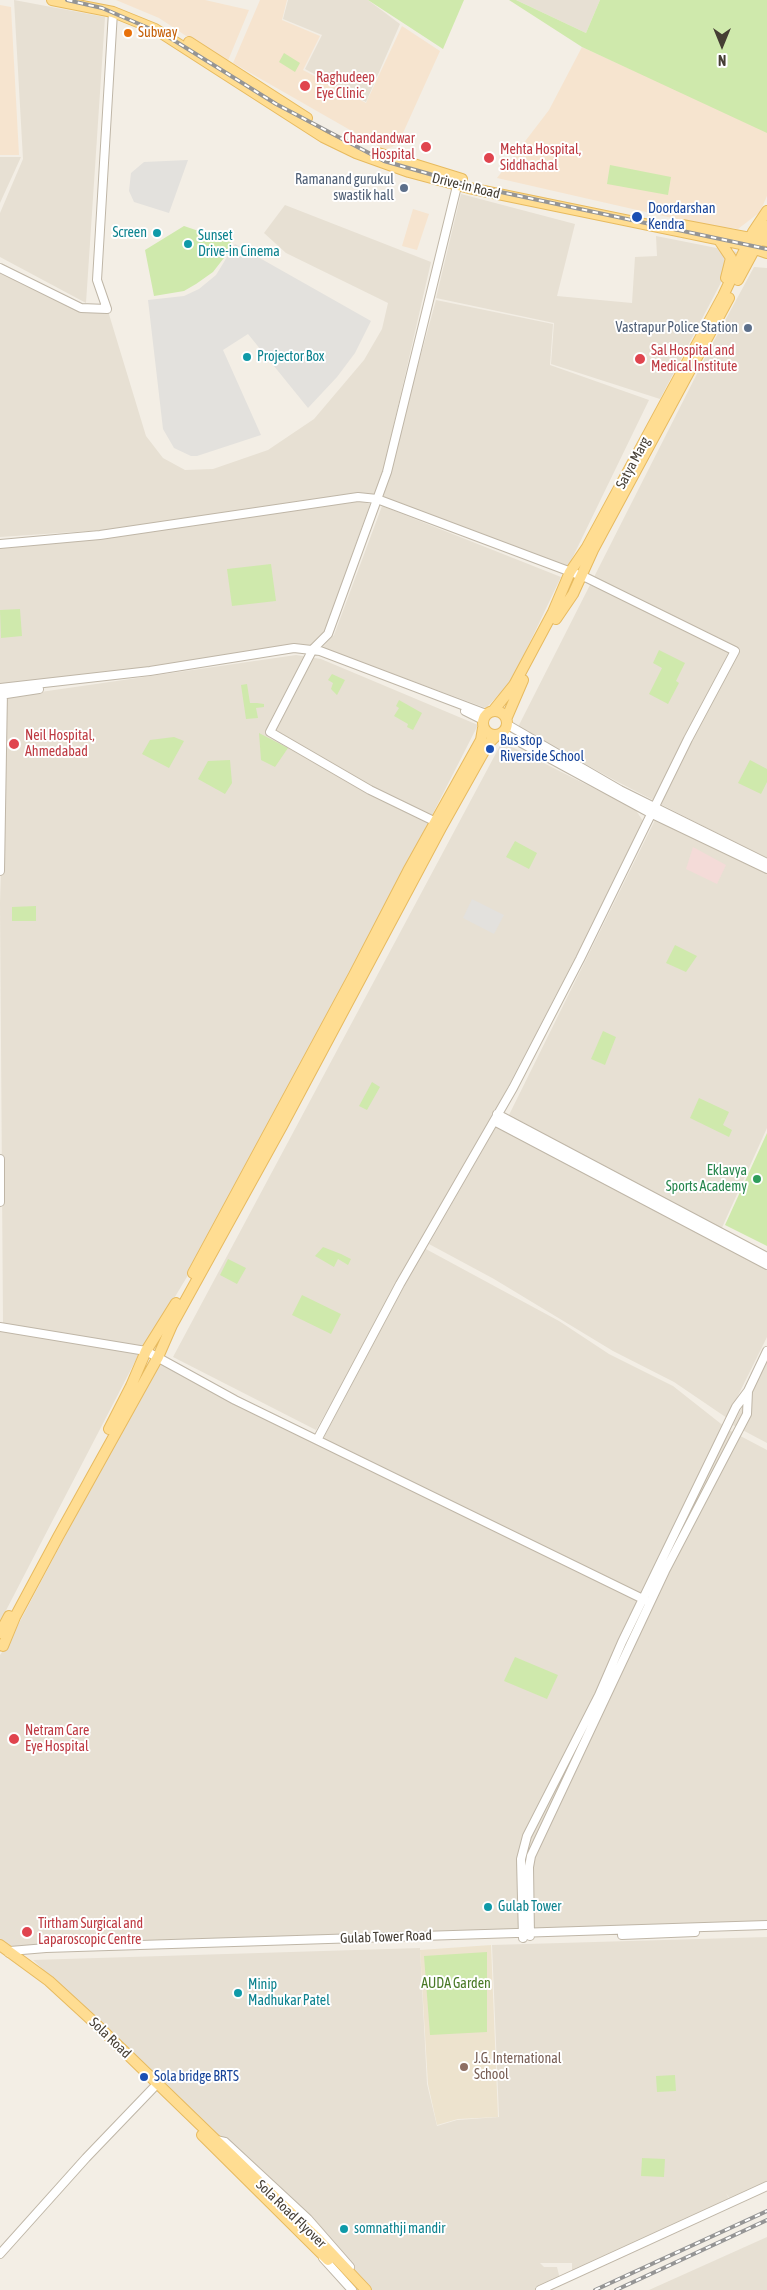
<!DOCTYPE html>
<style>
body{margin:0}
#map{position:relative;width:767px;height:2290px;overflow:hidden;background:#f3eee5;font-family:"Asap Condensed",sans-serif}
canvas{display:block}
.north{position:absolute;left:697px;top:20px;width:50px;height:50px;-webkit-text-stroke:4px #fff;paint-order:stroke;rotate:180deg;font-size:14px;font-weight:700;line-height:20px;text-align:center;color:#453e34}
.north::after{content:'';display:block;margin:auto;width:18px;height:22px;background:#453e34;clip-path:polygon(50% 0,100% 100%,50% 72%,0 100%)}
</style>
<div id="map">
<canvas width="767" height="2290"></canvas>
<div class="north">N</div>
</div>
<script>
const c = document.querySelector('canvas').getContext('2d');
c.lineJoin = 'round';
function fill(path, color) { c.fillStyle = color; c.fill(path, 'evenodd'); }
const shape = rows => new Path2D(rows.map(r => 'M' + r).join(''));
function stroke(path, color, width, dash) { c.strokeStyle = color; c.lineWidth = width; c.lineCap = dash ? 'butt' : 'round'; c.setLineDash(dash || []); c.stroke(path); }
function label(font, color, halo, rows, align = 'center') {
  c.font = font + ' "Asap Condensed",sans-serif'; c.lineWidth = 4; c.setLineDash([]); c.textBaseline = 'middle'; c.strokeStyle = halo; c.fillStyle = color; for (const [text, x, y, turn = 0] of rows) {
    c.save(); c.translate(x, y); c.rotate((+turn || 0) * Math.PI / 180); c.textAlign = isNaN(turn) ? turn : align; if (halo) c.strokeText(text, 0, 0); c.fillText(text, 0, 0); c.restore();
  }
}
fill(shape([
 [14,0,105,17,86,303,0,257,0,213,23,159],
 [288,0,368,0,400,24,366,102,305,69,322,35,283,19],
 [516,0,600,0,586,33],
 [0,157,21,157,0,203],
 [461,194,575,224,557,296,632,303,635,257,657,256,656,236,737,252,660,399,551,364,554,323,436,298],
 [285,205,431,262,383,472,375,494,104,530,0,537,0,267,80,311,108,311,146,436,163,458,185,470,213,469,268,450,314,419,364,360,382,329,388,303,286,253,264,233],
 [754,267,767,268,767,859,616,781,518,727,708,352],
 [436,300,553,324,550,365,649,400,566,571,382,496],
 [358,501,370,504,325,631,312,646,292,645,172,665,0,685,0,548,104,537],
 [382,506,561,577,511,682,486,708,322,648,334,635],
 [296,655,321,659,478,725,343,990,196,1262,144,1348,3,1324,0,903,6,697],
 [502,742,635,809,645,824,487,1127,316,1430,173,1357],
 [656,818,767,874,767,1128,720,1232,506,1121],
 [496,1127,767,1270,767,1337,727,1418,674,1382,613,1351,494,1279,429,1244],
 [424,1248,559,1321,609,1354,673,1386,725,1427,640,1596,323,1439],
 [0,1329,140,1352,0,1622],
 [767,1358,767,1443,733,1425],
 [158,1361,640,1600,519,1859,521,1932,11,1950,0,1943,0,1655,9,1642],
 [729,1430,767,1450,767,1922,524,1931,523,1859,531,1833],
 [767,1937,767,2183,731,2201,726,2193,730,2201,572,2273,572,2263,540,2263,544,2267,557,2267,560,2279,535,2290,371,2290,33,1960,420,1948,427,2084,437,2126,457,2120,499,2117,492,1945],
 [767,2237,767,2290,649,2290]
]), '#e7e0d3');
fill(shape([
 [116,0,205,0,249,10,227,63,159,18],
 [260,0,287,0,282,20,320,36,303,70,366,103,402,26,440,51,398,144,385,150,233,63],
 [0,5,11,7,19,155,0,155],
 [582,47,767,131,767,196,760,212,738,229,694,223,497,178,549,110],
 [413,209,429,214,417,250,402,246]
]), '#f6e4cf');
fill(shape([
 [491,1945,498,2117,458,2119,437,2125,428,2084,420,1950]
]), '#ede3ce');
fill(shape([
 [693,847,726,865,717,884,686,869]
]), '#f4dbd8');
fill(shape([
 [368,0,464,0,443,49],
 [509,0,516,0,586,33,600,0,767,0,767,133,582,47],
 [284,53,300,63,295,72,279,62],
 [610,165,671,177,668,195,607,184],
 [184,226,231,242,227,254,213,272,196,284,184,291,154,296,145,250],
 [271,564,276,601,232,606,227,569],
 [20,609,22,636,1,638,0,610],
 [659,650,685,663,676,681,679,683,668,704,649,694,662,668,653,663],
 [332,674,345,680,337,695,331,689,333,683,328,680],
 [247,684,250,703,257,703,264,704,264,707,256,708,258,718,246,719,241,685],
 [399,700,422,713,413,730,407,727,408,724,394,716,399,708,396,706],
 [259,733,288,748,275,767,261,760],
 [174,737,184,741,169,768,142,754,150,740],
 [230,760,232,783,225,794,198,779,208,761],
 [750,760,767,769,767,782,761,794,738,783],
 [515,841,537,853,529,869,506,857],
 [36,906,36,921,12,921,12,907],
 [675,945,697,956,686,972,666,963],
 [603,1031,616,1037,605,1065,591,1059],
 [372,1082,380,1087,367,1110,359,1106],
 [699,1098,729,1112,723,1125,732,1130,729,1137,690,1118],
 [767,1133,767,1246,725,1225],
 [323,1247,341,1254,351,1259,348,1265,338,1259,334,1267,315,1256],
 [228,1259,246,1268,237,1284,220,1275],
 [302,1295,341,1314,331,1334,292,1315],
 [515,1657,558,1675,547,1699,504,1681],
 [487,1952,487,2032,430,2035,424,1956],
 [675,2075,676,2091,657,2092,656,2076],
 [642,2158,665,2159,664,2177,641,2176]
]), '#cfe9ac');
fill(shape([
 [188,160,169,213,134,202,129,191,131,173,144,162],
 [235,244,371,321,355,353,337,377,308,408,248,334,223,350,261,435,197,456,191,456,174,448,163,429,148,300,184,296,199,289,216,275],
 [472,899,504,915,494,934,463,918]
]), '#e3e1dd');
const minor = shape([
 [0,268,81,308,107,309,97,280,113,12],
 [0,544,100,535,358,497,377,499,587,578,735,651,688,739,580,959,513,1088,400,1284,317,1440,235,1400,146,1351,0,1327],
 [0,688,150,671,294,648,320,651,486,714],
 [0,695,39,689],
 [465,711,483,720],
 [508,725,620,790,767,863],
 [503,733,652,814,767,869],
 [436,822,370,790,270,732,313,649,328,634,387,472,458,182],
 [0,871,3,691],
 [497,1114,767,1257],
 [494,1121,767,1265],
 [0,1159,0,1202],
 [317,1440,645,1600],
 [622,1935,695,1932],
 [530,1936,529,1867,531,1856,665,1571,747,1414,748,1391],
 [523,1938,521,1859,527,1836,599,1695,622,1642,736,1407,748,1391,767,1351],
 [9,1953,10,1951,46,1948,767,1925],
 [216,2140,225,2142,308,2219,350,2267],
 [0,2254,86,2158,158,2083],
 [323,2258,352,2290],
 [540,2290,767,2186]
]);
const major = shape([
 [52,0,113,12,155,29,323,137,356,153,409,172,469,188,741,244,767,253],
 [189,42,307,118],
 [378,153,462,179],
 [682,225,767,241],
 [719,240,731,258,726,278],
 [738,280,767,226],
 [556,619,573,594,593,550,729,298],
 '483 723a12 12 0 1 1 24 0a12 12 0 1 1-24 0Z',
 [493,711,514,685,553,612,570,572,587,547,723,296,753,232,767,211],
 [507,717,523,680],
 [193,1273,354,975,408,871,481,740,483,728],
 [109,1429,131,1386,146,1351,176,1303],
 [0,1633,9,1616],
 [3,1646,15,1617,58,1537,158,1357,172,1325,282,1126,441,828,488,744,496,736],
 [0,1945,49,1981,97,2025,316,2237,366,2290],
 [202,2135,328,2260]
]);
stroke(minor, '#bfb6a7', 10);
stroke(major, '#e7ba5f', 12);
stroke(minor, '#fff', 8);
stroke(major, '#ffdd92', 10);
const rail = shape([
 [67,0,102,8,167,36,276,104,384,161,468,185,767,249],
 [595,2290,767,2211],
 [616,2290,767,2220]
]);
stroke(rail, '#959595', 4);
stroke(rail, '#fff', 2, [5.5]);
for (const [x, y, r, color] of [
 [128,33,5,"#e8710a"],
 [305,86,6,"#e0444e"],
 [426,147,6,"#e0444e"],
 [489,158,6,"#e0444e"],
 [404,188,5,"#5c6f8a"],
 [637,217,6,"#1a4fb4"],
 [157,233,5,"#0f9aa8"],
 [188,244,5,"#0f9aa8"],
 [748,328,5,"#5c6f8a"],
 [247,357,5,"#0f9aa8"],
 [640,359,6,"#e0444e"],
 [14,744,6,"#e0444e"],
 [490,749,5,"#1a4fb4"],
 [757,1179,5,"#2e9e5b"],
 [14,1739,6,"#e0444e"],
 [488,1907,5,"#0f9aa8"],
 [27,1932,6,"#e0444e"],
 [238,1993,5,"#0f9aa8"],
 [464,2067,5,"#8d6e63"],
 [144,2077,5,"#1a4fb4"],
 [344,2229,5,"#0f9aa8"]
]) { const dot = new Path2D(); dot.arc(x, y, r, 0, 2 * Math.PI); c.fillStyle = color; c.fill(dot); stroke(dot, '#fff', 2); }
label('14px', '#c56008', '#fff', [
 ["Subway",138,33]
], 'left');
label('14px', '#be3a42', '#fff', [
 ["Raghudeep",316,78],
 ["Eye Clinic",316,94],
 ["Chandandwar",415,139,"right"],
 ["Hospital",415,155,"right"],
 ["Mehta Hospital,",500,150],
 ["Siddhachal",500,166],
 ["Sal Hospital and",651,351],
 ["Medical Institute",651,367],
 ["Neil Hospital,",25,736],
 ["Ahmedabad",25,752],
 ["Netram Care",25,1731],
 ["Eye Hospital",25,1747],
 ["Tirtham Surgical and",38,1924],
 ["Laparoscopic Centre",38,1940]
], 'left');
label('14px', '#4e5e75', '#fff', [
 ["Ramanand gurukul",394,180],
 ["swastik hall",394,196],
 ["Vastrapur Police Station",738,328]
], 'right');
label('14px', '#453e34', '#fff', [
 ["Drive-in Road",466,186,14],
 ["Satya Marg",633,463,-62],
 ["Gulab Tower Road",386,1937,-2],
 ["Sola Road",110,2038,44],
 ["Sola Road Flyover",291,2214,44]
]);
label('14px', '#164399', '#fff', [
 ["Doordarshan",648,209],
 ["Kendra",648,225],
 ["Bus stop",500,741],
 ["Riverside School",500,757],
 ["Sola bridge BRTS",154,2077]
], 'left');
label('14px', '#0d838f', '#fff', [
 ["Screen",147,233,"right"],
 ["Sunset",198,236],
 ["Drive-in Cinema",198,252],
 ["Projector Box",257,357],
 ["Gulab Tower",498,1907],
 ["Minip",248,1985],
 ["Madhukar Patel",248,2001],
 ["somnathji mandir",354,2229]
], 'left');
label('14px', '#27864d', '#fff', [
 ["Eklavya",747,1171],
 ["Sports Academy",747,1187]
], 'right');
label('14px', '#487926', '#fff', [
 ["AUDA Garden",456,1984]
]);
label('14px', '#785e54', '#fff', [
 ["J.G. International",474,2059],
 ["School",474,2075]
], 'left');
</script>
